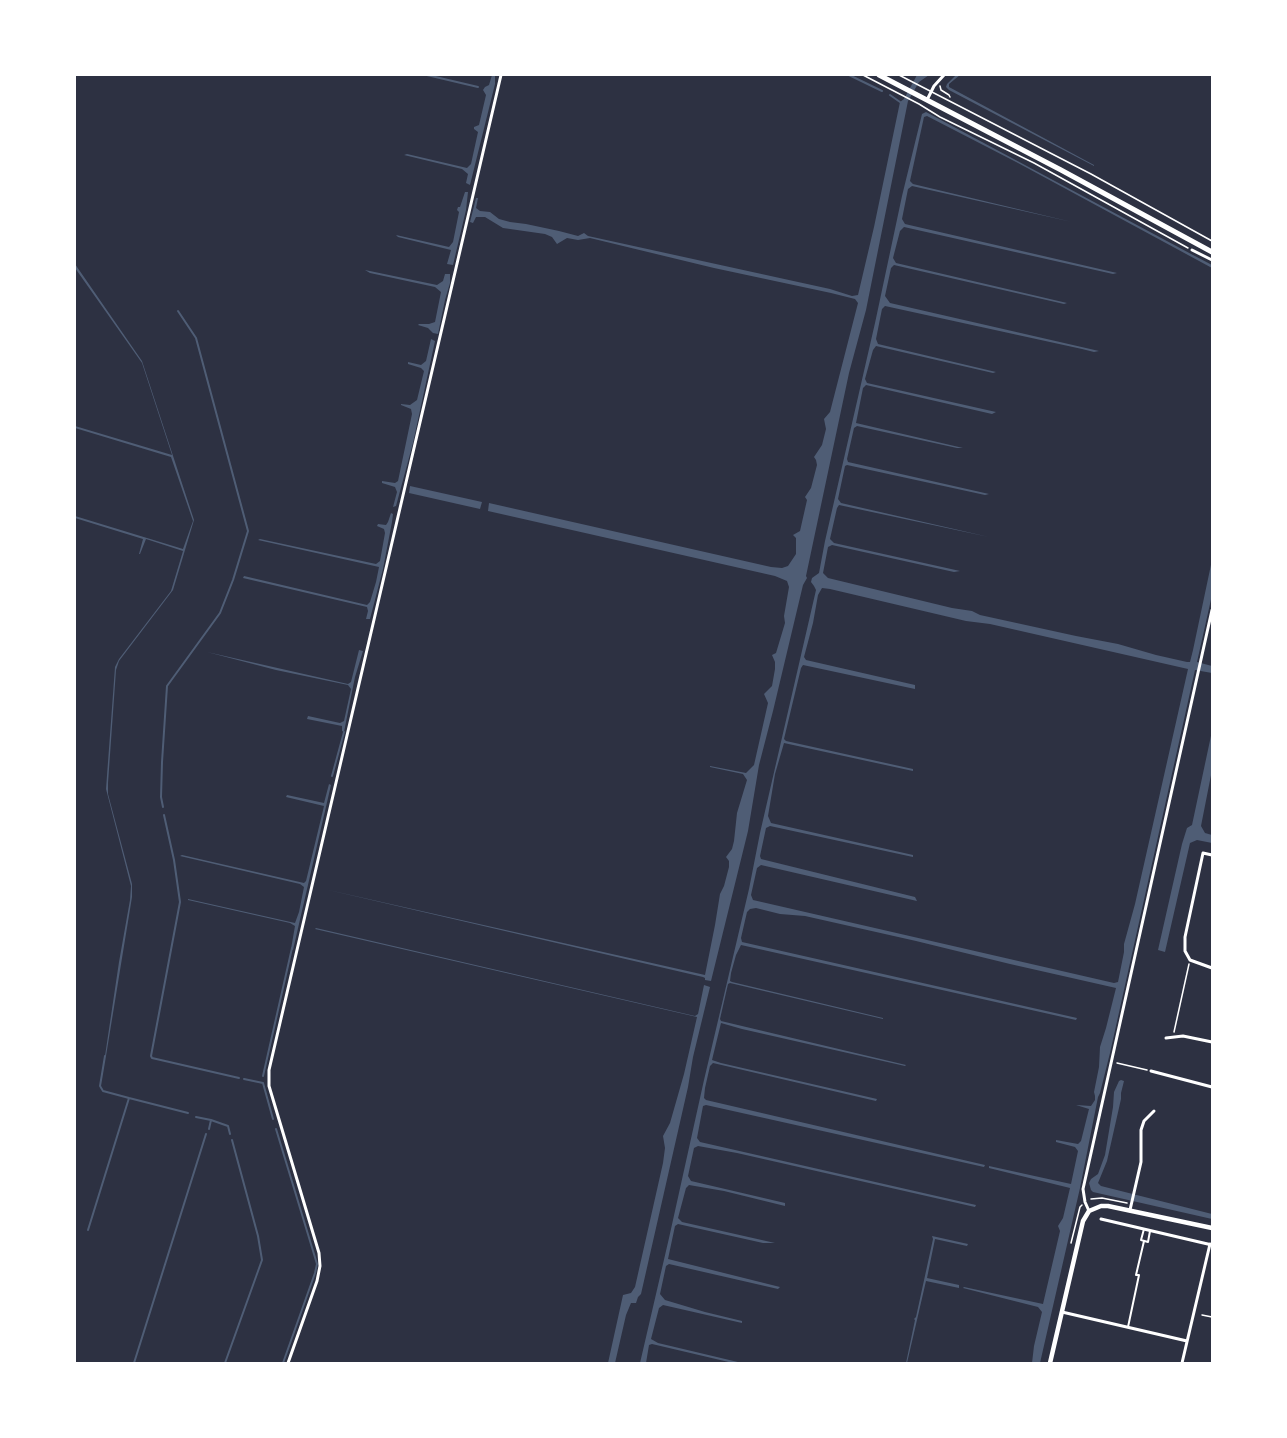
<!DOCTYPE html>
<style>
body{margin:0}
#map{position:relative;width:1287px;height:1438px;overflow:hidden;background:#2d3142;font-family:"Golos Text",sans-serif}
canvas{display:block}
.frame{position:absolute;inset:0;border:76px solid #fff;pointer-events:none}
</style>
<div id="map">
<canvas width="1287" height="1438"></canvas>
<div class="frame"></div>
</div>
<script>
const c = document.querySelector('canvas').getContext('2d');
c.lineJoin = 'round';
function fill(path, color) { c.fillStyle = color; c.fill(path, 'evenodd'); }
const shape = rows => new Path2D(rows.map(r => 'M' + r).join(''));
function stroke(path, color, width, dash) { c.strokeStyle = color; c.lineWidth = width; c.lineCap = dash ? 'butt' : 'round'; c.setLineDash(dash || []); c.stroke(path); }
fill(shape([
 [492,75,495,75,495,84,470,185,466,183,468,174,462,169,404,155,407,154,467,168,471,164,478,132,474,129,474,127,479,125,486,95,483,90,485,87,489,85],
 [917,75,929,75,919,82,908,101,866,310,849,373,806,576,807,578,803,585,773,711,759,765,748,831,711,981,705,980,705,978,703,977,324,889,705,975,715,925,720,894,724,886,729,867,729,861,726,857,732,849,734,841,737,813,747,780,743,774,710,767,710,766,746,773,754,765,768,703,764,694,772,686,775,669,775,662,772,655,776,653,785,623,784,616,789,587,787,581,775,576,488,511,489,503,771,567,782,568,788,566,796,554,796,538,793,535,800,531,807,500,805,497,811,488,817,465,816,460,814,457,822,445,826,429,824,419,830,412,858,303,855,299,831,293,714,268,590,238,578,240,567,238,557,244,552,237,545,234,503,228,485,217,476,217,473,223,470,222,476,198,478,198,476,208,480,211,490,212,499,219,510,222,526,224,559,231,578,236,584,233,588,236,830,289,852,296,858,295,874,227,900,102,904,99],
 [956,75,960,75,949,84,949,87,1094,165,1094,166,949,90,946,87,947,84],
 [926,112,1193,255,1212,265,1212,268,1018,163,927,116,924,117,910,181,913,184,1072,222,912,186,908,189,902,219,905,224,1117,273,1113,274,904,227,900,231,893,258,896,263,1067,303,1064,304,894,265,891,268,885,296,890,303,1099,351,1094,352,1082,349,885,306,882,309,876,339,878,344,996,372,993,373,876,346,873,350,865,379,867,383,996,412,992,414,866,385,863,388,856,423,963,448,957,448,857,426,854,428,847,459,848,462,989,494,985,495,847,465,845,466,838,499,841,503,989,537,839,505,837,508,830,539,834,543,960,571,954,572,832,545,828,547,823,573,828,578,952,608,972,611,980,615,1076,636,1118,644,1156,655,1187,662,1190,662,1193,650,1212,560,1212,595,1197,662,1212,666,1212,673,1195,670,1110,1053,1100,1093,1098,1097,1080,1188,1040,1363,1032,1363,1034,1346,1042,1312,1038,1307,963,1288,964,1287,1043,1304,1060,1231,1058,1226,1063,1218,1070,1188,989,1168,989,1166,1071,1184,1078,1151,1075,1147,1056,1142,1056,1140,1078,1144,1081,1141,1089,1109,1076,1105,1091,1106,1095,1100,1095,1096,1094,1092,1099,1067,1100,1047,1106,1028,1116,988,1010,964,916,941,805,916,780,914,756,908,750,909,747,912,741,938,742,942,1077,1018,1076,1020,741,945,736,955,731,973,730,981,732,982,883,1018,883,1019,730,983,728,984,720,1019,721,1021,906,1065,905,1066,742,1029,721,1023,712,1060,721,1063,877,1099,876,1101,713,1063,710,1066,705,1088,704,1098,706,1100,985,1165,984,1167,706,1105,703,1106,697,1138,700,1142,976,1205,975,1207,737,1153,698,1146,694,1148,688,1176,691,1181,785,1203,785,1206,724,1191,689,1185,686,1188,678,1218,682,1222,775,1243,763,1243,678,1224,675,1226,668,1259,780,1287,778,1289,669,1264,666,1266,660,1294,665,1300,705,1312,742,1321,742,1323,663,1305,659,1308,651,1339,658,1343,742,1363,733,1363,652,1344,649,1345,646,1363,640,1363,669,1238,704,1080,749,889,760,833,816,590,814,586,811,582,812,578,819,573,825,541,875,323,902,196,922,114],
 [822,588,830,589,966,621,990,624,1188,669,1135,904,1124,944,1124,952,1118,982,1114,983,753,900,751,895,757,868,761,865,917,901,915,897,761,859,760,856,766,828,770,826,913,857,913,855,771,823,768,816,775,774,784,743,913,771,913,769,786,741,784,739,801,668,803,665,915,689,915,685,806,660,804,657,813,623,818,595],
 [465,192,468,192,466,210,453,265,447,264,451,250,398,237,396,235,449,247,453,242,459,212,457,210,458,207,460,207],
 [75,264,142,361,194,520,173,590,119,661,116,670,108,783,108,794,132,884,132,897,106,1056,105,1056,119,962,130,900,131,886,106,789,115,667,119,659,171,591,183,551,146,539,140,554,139,554,143,539,75,518,75,516,183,549,193,521,171,457,75,428,75,426,172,455,142,363,75,268],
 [365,270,437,285,443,281,445,274,450,274,450,283,445,300,438,334,433,333,428,328,418,325,419,324,429,324,435,322,441,292,435,287,370,273],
 [431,339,435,341,413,443,396,506,393,507,397,492,395,487,382,483,382,481,395,483,398,481,412,414,411,409,401,405,401,404,410,405,417,400,424,371,421,368,408,364,408,362,421,365,426,361],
 [410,486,482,502,480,509,409,493],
 [391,513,393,514,392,522,383,569,370,619,366,619,368,611,367,607,243,578,244,576,367,605,370,602,376,582,379,567,258,540,260,539,376,564,380,561,385,533,384,529,377,526,378,524,386,525,388,522],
 [359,650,363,651,355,677,344,732,342,731,342,726,307,719,308,716,340,723,344,721,351,689,348,685,276,670,207,652,348,684,351,682],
 [1212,731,1212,770,1201,826,1205,833,1212,835,1212,843,1197,840,1190,843,1165,952,1158,950,1182,844,1187,828,1192,825],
 [329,784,331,785,293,950,291,949,295,926,290,923,188,900,188,899,295,923,299,912,304,887,300,884,180,856,182,855,304,883,306,881,324,806,286,797,287,795,324,803],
 [316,928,695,1016,698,1014,704,985,710,987,693,1057,688,1087,641,1294,638,1297,636,1303,631,1303,626,1315,615,1363,608,1363,623,1295,631,1293,635,1287,663,1163,665,1148,663,1136,670,1123,684,1074,697,1017,315,929],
 [1121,1080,1124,1081,1121,1093,1121,1099,1107,1161,1098,1183,1101,1186,1212,1214,1212,1219,1093,1192,1091,1190,1089,1183,1091,1179,1098,1174,1105,1155,1113,1107,1114,1092,1119,1081],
 [932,1236,968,1244,967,1246,935,1239,927,1278,959,1285,959,1288,926,1281,907,1363,906,1363,915,1320,914,1319,916,1317,933,1239]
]), '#4f5d75');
stroke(shape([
 [427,75,478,87],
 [849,75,882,91],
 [890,95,900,102],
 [332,776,344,732],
 [163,807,161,797,162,762,167,686,220,613,233,580,248,531,196,338,178,311],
 [164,815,174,860,180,902,151,1056,152,1058,239,1078],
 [105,1056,100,1086,103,1091,129,1098],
 [263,1076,292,948],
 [244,1079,263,1083,273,1119],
 [196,1117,211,1120],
 [209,1129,211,1120,228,1126,230,1134],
 [276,1129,317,1264,315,1273,283,1363],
 [88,1230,129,1098,188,1113],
 [134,1363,206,1134],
 [225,1363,262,1260,258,1236,232,1140]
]), '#4f5d75', 2);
stroke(shape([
 [863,75,919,104,940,117,1034,163,1188,248],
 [940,86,941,90,949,95,950,97],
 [1174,1032,1189,964],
 [1117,1063,1147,1070],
 [1091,1199,1102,1198,1127,1203],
 [1071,1243,1080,1207,1082,1205],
 [1202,1315,1212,1317]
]), '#fff', 1.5);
stroke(shape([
 [899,75,1091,174,1212,241]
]), '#fff', 1.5);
stroke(shape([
 [1144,1229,1141,1240,1148,1242,1150,1231],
 [1128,1327,1139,1275,1136,1275,1144,1241]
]), '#fff', 2);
stroke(shape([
 [927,100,934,86,944,75],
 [1192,250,1212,260],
 [1212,855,1203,853,1185,937,1185,951,1190,960,1212,968],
 [1166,1038,1183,1036,1212,1042],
 [1151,1071,1212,1087],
 [1130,1210,1141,1162,1141,1130,1144,1121,1154,1111],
 [1089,1211,1085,1202,1083,1189,1212,610],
 [1101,1219,1212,1245],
 [1062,1312,1187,1341],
 [288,1363,317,1281,320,1266,319,1253,269,1086,269,1070,501,75],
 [1182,1363,1210,1244]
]), '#fff', 3);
stroke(shape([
 [1050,1363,1083,1221,1089,1211,1101,1206,1108,1206,1212,1228]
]), '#fff', 4.5);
stroke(shape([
 [879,75,1061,170,1212,252]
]), '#fff', 5);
</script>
